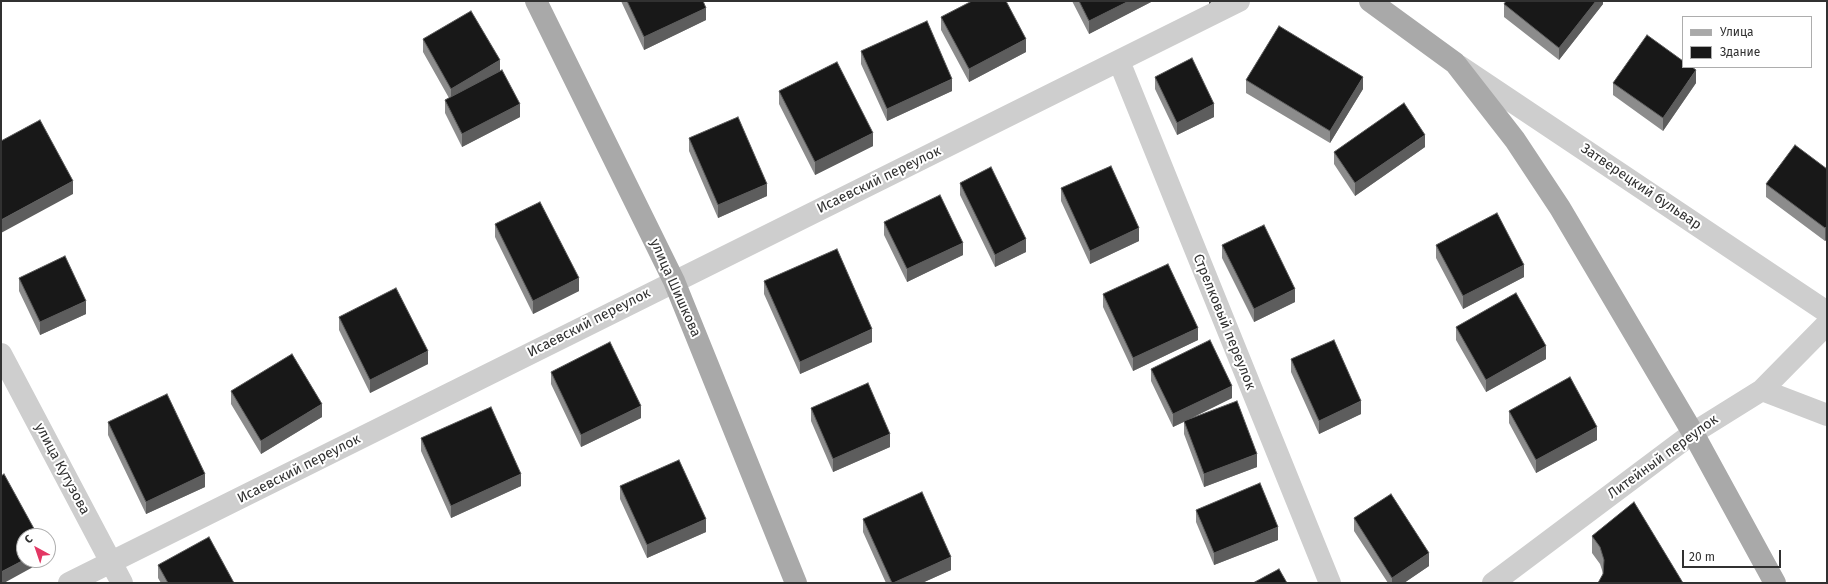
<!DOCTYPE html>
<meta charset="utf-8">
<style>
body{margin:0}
#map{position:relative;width:1828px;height:584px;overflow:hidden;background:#fff;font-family:"Fira Sans",sans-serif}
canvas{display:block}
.frame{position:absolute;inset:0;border:2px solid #313131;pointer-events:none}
.legend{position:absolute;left:1682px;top:16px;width:130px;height:52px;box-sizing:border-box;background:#fff;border:1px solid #adadad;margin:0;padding:5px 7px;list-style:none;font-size:12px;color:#313131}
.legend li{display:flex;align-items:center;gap:8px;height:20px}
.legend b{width:20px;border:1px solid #adadad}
.north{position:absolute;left:16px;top:528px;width:40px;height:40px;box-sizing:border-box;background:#fff;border:1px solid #adadad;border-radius:50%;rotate:320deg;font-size:11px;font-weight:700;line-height:16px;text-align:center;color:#313131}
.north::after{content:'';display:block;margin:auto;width:14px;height:18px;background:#e33764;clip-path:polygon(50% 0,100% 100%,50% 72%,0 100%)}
.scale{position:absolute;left:1682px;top:550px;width:99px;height:18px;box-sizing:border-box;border:2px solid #313131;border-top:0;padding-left:5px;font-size:12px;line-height:14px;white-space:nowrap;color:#313131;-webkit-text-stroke:3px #fff;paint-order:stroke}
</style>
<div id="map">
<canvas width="1828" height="584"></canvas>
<div class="frame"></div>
<ul class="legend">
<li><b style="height:5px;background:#a9a9a9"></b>Улица</li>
<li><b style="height:11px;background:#181818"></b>Здание</li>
</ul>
<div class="north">С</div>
<div class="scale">20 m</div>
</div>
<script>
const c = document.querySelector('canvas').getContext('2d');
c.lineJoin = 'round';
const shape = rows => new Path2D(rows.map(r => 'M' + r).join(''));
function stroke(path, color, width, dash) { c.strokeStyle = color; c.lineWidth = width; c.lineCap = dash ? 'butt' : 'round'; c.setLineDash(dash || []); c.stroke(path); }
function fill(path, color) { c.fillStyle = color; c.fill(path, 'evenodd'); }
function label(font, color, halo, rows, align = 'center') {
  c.font = font + ' "Fira Sans",sans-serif'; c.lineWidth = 4; c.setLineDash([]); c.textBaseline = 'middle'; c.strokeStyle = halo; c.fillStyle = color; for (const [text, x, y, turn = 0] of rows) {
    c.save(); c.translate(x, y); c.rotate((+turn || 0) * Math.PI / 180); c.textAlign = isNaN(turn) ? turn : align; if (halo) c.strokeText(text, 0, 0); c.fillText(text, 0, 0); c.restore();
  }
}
stroke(shape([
 [1119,61,1330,583],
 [1459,66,1827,312],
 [1,354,122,583],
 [1762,390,1827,415],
 [69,583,1239,1],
 [1493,583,1693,433,1762,390,1827,324]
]), '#cecece', 22);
stroke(shape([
 [536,1,674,281,796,583],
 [1370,1,1455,63,1515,140,1560,208,1693,433,1775,583]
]), '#a9a9a9', 22);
fill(shape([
 [621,1,703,1,706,20,644,50],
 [1072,1,1153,1,1089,34],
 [1603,1,1603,4,1559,60,1504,17,1504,4],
 [941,17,1026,52,969,82,941,30],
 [423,39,500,71,520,117,462,147,445,113,445,100,449,98,423,52],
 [861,51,952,91,887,121,861,64],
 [1155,77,1214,117,1177,135,1155,89],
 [1246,80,1363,89,1330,143,1246,93],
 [1613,83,1696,83,1663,131,1613,95],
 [779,91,873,146,815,175,779,104],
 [689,138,767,196,718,218,689,151],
 [1425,147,1355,196,1334,164,1334,152],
 [1827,169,1827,239,1825,241,1766,197,1766,184],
 [960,183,1026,252,995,267,960,195],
 [1061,188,1139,241,1090,264,1061,201],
 [884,222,963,255,907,282,884,235],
 [495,224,579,291,533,314,495,237],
 [1222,245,1295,302,1254,322,1222,258],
 [1436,245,1524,277,1463,309,1436,258],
 [19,278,86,314,40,335,19,291],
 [764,281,872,342,800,374,764,294],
 [1103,294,1198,340,1133,371,1103,307],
 [339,317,428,364,370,393,339,330],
 [1456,327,1546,359,1486,392,1456,340],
 [1291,359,1361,414,1319,434,1291,372],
 [1151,369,1232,398,1190,419,1257,467,1204,487,1184,434,1184,422,1173,427,1151,381],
 [551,372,641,418,581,447,551,384],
 [231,391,322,417,261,454,231,404],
 [811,408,890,447,833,472,811,421],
 [1509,411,1597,440,1536,473,1509,423],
 [108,422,205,487,146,514,108,435],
 [421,438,521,486,451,518,421,451],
 [620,486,706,532,647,558,620,499],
 [1196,510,1278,540,1214,565,1196,522],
 [1354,518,1429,566,1404,583,1388,583,1354,531],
 [863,519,951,570,922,583,886,583,863,532],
 [1592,536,1683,583,1603,573,1600,564,1592,553],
 [158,565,234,583,161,583,158,578]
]), '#8c8c8c');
fill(shape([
 [1129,1,1153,1,1089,34,1089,21],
 [1209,1,1213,1,1209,4],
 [1596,1,1603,1,1603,4,1559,60,1559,48],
 [706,8,706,20,644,50,644,37],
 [1026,39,1026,52,969,82,969,69],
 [500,60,500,73,451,101,451,89],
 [1696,70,1696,83,1663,131,1663,118],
 [1363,77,1363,89,1330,143,1330,131],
 [952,79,952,91,887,121,887,109],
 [2,81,2,94,1,94,1,82],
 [520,104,520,117,462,147,462,134],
 [1214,104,1214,117,1177,135,1177,123],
 [873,133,873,146,815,175,815,162],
 [1425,135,1425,147,1355,196,1355,183],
 [73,181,73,194,1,233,1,220],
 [767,184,767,196,718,218,718,205],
 [1827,226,1827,239,1825,241,1825,228],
 [1139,228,1139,241,1090,264,1090,251],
 [1026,239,1026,252,995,267,995,255],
 [963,243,963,255,907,282,907,269],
 [1524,265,1524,277,1463,309,1463,296],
 [579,278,579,291,533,314,533,301],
 [1295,289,1295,302,1254,322,1254,309],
 [86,301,86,314,40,335,40,322],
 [1198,328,1198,340,1133,371,1133,358],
 [872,329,872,342,800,374,800,362],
 [1546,346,1546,359,1486,392,1486,380],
 [428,351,428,364,370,393,370,380],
 [1232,386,1232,398,1173,427,1173,414],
 [1361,401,1361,414,1319,434,1319,421],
 [322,404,322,417,261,454,261,441],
 [641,406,641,418,581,447,581,435],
 [1597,427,1597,440,1536,473,1536,460],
 [890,434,890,447,833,472,833,459],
 [1257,454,1257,467,1204,487,1204,474],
 [205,474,205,487,146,514,146,502],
 [521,474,521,486,451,518,451,506],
 [706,519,706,532,647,558,647,545],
 [1278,527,1278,540,1214,565,1214,553],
 [1429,553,1429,566,1404,583,1392,583,1392,578],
 [951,557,951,570,922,583,893,583],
 [24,560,44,560,44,561,4,583,1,583,1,572]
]), '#5d5d5d');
const building = shape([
 [627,1,703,1,706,8,644,37,627,1],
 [972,1,1006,1,1026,39,969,69,941,17,972,1],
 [1079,1,1129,1,1089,21,1079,1],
 [1506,1,1596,1,1559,48,1504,4,1506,1],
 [471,11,500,60,451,89,423,39,471,11],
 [927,21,952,79,887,109,861,51,927,21],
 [1279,26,1363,77,1330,131,1246,80,1279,26],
 [1647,35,1683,61,1683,67,1692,67,1696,70,1663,118,1613,83,1647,35],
 [1192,58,1214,104,1177,123,1155,77,1192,58],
 [837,62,873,133,815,162,779,91,837,62],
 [502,70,520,104,462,134,445,100,502,70],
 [1404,103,1425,135,1355,183,1334,152,1404,103],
 [738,117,767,184,718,205,689,138,738,117],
 [40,120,73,181,1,220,1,141,40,120],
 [1795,145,1827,169,1827,226,1825,228,1766,184,1795,145],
 [1111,166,1139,228,1090,251,1061,188,1111,166],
 [991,167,1026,239,995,255,960,183,991,167],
 [940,195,963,243,907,269,884,222,940,195],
 [540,202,579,278,533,301,495,224,540,202],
 [1497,213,1524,265,1463,296,1436,245,1497,213],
 [1264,225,1295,289,1254,309,1222,245,1264,225],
 [837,249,872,329,800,362,764,281,837,249],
 [65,256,86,301,40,322,19,278,65,256],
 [1168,264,1198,328,1133,358,1103,294,1168,264],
 [396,288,428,351,370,380,339,317,396,288],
 [1516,293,1546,346,1486,380,1456,327,1516,293],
 [1210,340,1232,386,1173,414,1151,369,1210,340],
 [1334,340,1361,401,1319,421,1291,359,1334,340],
 [610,342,641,406,581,435,551,372,610,342],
 [292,354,322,404,261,441,231,391,292,354],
 [1570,377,1597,427,1536,460,1509,411,1570,377],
 [868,383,890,434,833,459,811,408,868,383],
 [167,394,205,474,146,502,108,422,167,394],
 [1237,401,1257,454,1204,474,1184,421,1237,401],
 [491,407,521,474,451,506,421,438,491,407],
 [679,460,706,519,647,545,620,486,679,460],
 [4,474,38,536,24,536,24,560,1,572,1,476,4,474],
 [1260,483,1278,527,1214,553,1196,510,1260,483],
 [922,492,951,557,893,583,892,583,863,519,922,492],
 [1391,494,1429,553,1392,578,1354,518,1391,494],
 [1634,502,1683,583,1598,583,1603,574,1604,560,1600,547,1592,536,1634,502],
 [209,537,234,583,168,583,158,565,209,537],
 [1279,569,1287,583,1253,583,1279,569]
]);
fill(building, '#181818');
stroke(building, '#5d5d5d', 1);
label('14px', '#313131', '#fff', [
 ["Исаевский переулок",879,180,-26],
 ["Затверецкий бульвар",1641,187,34],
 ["улица Шишкова",675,288,66],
 ["Стрелковый переулок",1224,322,68],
 ["Исаевский переулок",589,323,-27],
 ["Литейный переулок",1663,457,-36],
 ["улица Кутузова",62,469,62],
 ["Исаевский переулок",299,469,-27]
]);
</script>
